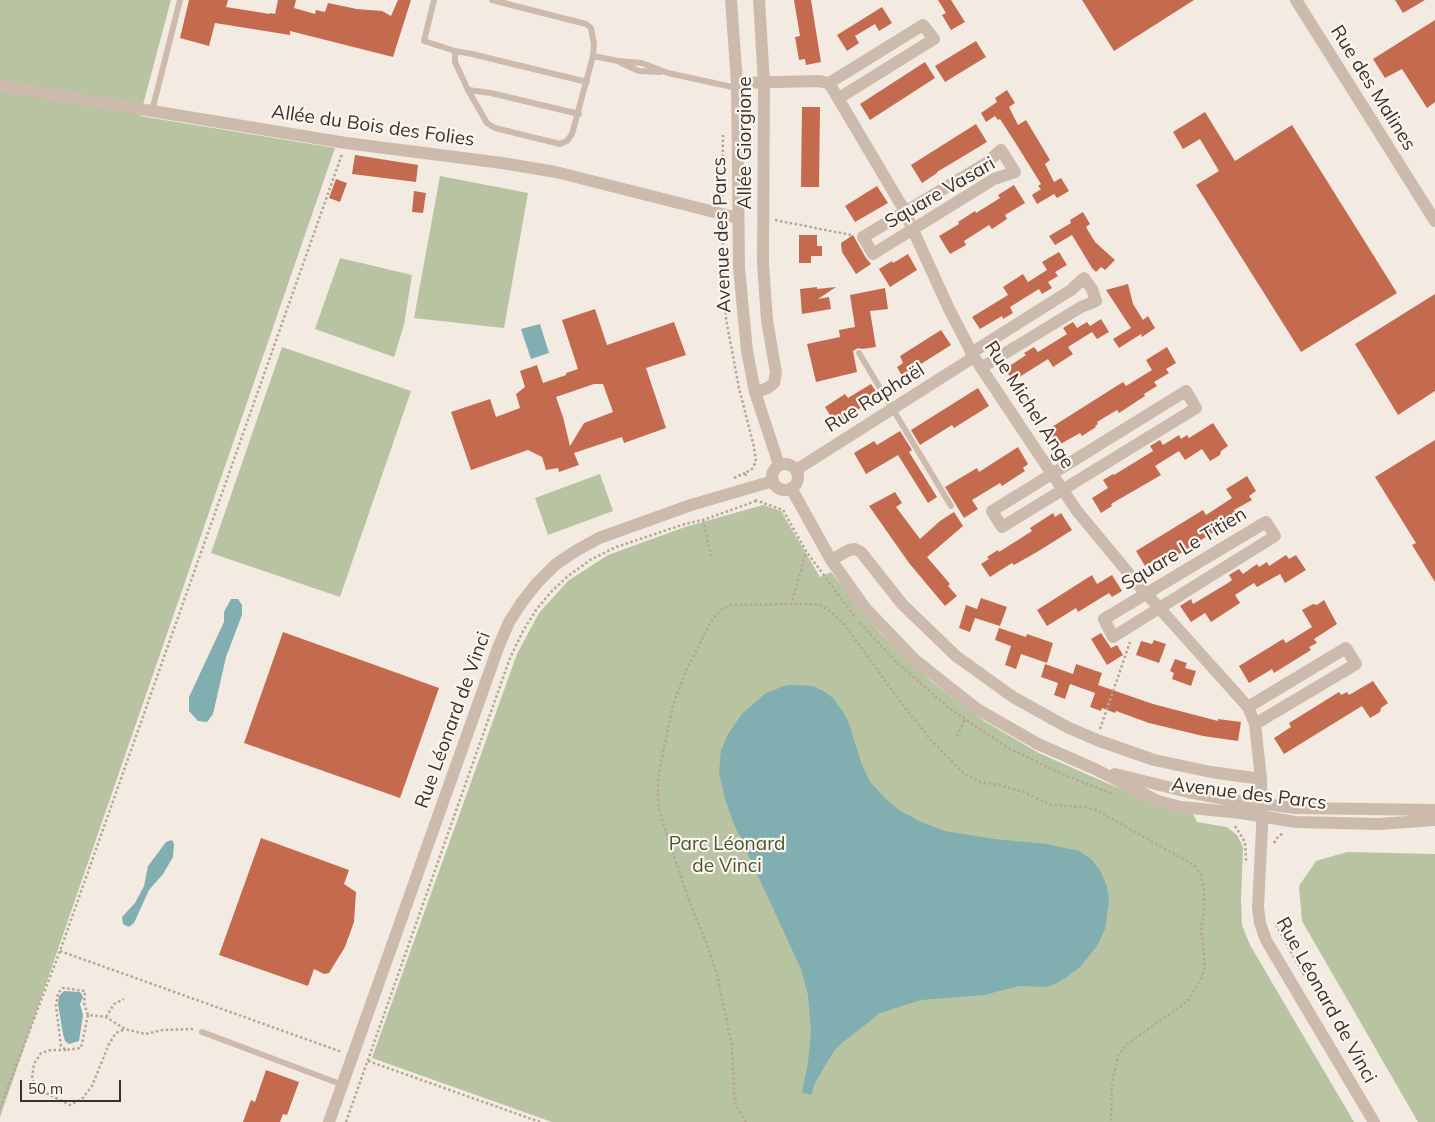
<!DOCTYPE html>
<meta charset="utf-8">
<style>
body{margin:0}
#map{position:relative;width:1435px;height:1122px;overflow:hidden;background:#f3ebe2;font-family:Mulish,sans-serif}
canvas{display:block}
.scale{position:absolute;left:20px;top:1080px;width:101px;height:22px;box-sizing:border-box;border:2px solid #3a302c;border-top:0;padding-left:6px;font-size:15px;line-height:18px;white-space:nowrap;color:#3a302c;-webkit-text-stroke:4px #fbf5ee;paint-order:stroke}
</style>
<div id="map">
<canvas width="1435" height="1122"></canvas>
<div class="scale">50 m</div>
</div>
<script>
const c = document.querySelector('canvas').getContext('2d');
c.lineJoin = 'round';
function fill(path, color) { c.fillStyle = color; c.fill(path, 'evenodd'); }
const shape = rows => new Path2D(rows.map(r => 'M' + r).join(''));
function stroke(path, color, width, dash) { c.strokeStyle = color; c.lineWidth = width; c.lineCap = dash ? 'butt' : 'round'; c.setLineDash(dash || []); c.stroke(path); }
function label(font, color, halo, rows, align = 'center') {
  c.font = font + ' Mulish,sans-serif'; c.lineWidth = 4.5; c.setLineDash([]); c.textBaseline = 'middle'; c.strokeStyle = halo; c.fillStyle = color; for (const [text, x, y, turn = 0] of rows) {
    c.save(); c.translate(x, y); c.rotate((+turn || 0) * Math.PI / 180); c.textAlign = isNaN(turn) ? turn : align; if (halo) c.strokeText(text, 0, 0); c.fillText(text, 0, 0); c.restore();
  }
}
fill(shape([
 [0,0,171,0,140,116,335,148,0,1117],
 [440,176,528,193,504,328,414,318],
 [340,258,412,275,404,325,394,357,315,329],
 [282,347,411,391,340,597,211,553],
 [600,474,613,511,548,535,535,498],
 [763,505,781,511,820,577,831,572,879,632,931,681,984,721,1039,753,1102,781,1143,798,1193,814,1197,822,1227,827,1237,835,1243,847,1241,900,1242,925,1250,945,1354,1122,552,1122,372,1058,517,654,539,613,568,581,608,555,685,527],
 [1347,852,1435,854,1435,1122,1418,1122,1302,921,1299,886,1316,861]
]), '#b7c3a1');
fill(shape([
 [540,324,549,353,531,359,521,329],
 [231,599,238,599,242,605,242,615,226,657,213,714,207,722,198,721,189,711,189,697,224,622,224,612],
 [792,685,813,686,825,692,834,699,843,712,848,721,862,765,870,782,885,798,899,810,921,822,945,831,994,839,1047,844,1079,851,1092,860,1101,872,1107,887,1109,900,1105,929,1097,946,1080,967,1068,976,1057,983,1046,987,1019,986,984,995,921,1000,880,1013,842,1043,835,1050,829,1059,815,1083,811,1095,802,1092,808,1063,811,1031,808,995,801,969,734,824,725,799,719,772,721,751,728,734,742,714,766,693,784,686],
 [172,840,174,844,173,857,163,874,149,890,134,923,129,927,123,924,122,917,135,903,144,886,148,866,166,842],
 [64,991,80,992,83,997,80,1004,83,1015,79,1041,69,1044,65,1041,63,1034,58,1004,59,996]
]), '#81aeb0');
fill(shape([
 [189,0,228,0,226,7,270,14,270,13,275,14,278,0,296,0,294,8,315,14,316,10,325,12,328,3,357,9,382,11,391,16,398,0,411,0,393,57,290,31,290,35,215,23,209,46,180,38],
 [794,0,811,0,821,62,806,65,805,59,799,60,795,37,800,36],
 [938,0,951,0,965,22,951,30,942,15,946,13],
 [1082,0,1194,0,1114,51],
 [1395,0,1425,0,1403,13],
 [882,7,892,23,879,31,875,24,855,36,859,43,847,51,837,35],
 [1435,20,1435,102,1427,108,1402,69,1385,78,1373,59],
 [976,41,986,57,945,82,935,66],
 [925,62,935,78,870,120,860,104],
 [1007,90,1015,103,1009,107,1018,125,1026,120,1050,160,1045,164,1054,182,1061,178,1069,191,1057,198,1054,194,1037,204,1032,195,1041,189,1038,186,1041,184,1018,147,1000,119,998,120,995,116,986,122,981,113,997,102,995,98],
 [802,107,820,107,819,187,801,187],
 [1205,112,1235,161,1292,125,1397,293,1301,352,1196,185,1219,171,1200,139,1183,149,1173,132],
 [976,124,987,142,937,172,937,173,922,183,911,165],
 [355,155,418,165,416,182,352,174],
 [336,179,347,183,340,202,329,198],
 [1014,185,1025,203,1005,215,1007,219,992,229,989,225,964,241,966,245,950,254,939,236,959,224,958,222,975,211,976,213,1000,198,998,195],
 [877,186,888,203,855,222,845,206],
 [414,191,426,193,423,213,412,212],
 [1083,212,1090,224,1086,227,1095,242,1115,260,1105,270,1101,267,1096,272,1092,268,1072,235,1055,245,1049,236,1071,223,1070,220],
 [799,235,817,235,817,246,822,246,822,256,811,256,811,263,799,263],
 [853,235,866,258,871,264,856,274,842,252,841,243],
 [1059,252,1067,265,1055,272,1058,276,1048,282,1052,288,1042,294,1039,289,1010,307,1013,313,1003,319,1002,316,980,329,972,317,1008,295,1003,287,1023,274,1028,282,1047,270,1042,262],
 [908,254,917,270,890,287,879,269,892,261,893,263],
 [1128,284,1133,304,1143,320,1148,316,1155,328,1142,337,1141,334,1119,348,1113,339,1131,328,1106,290],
 [817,287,817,289,836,287,818,299,829,297,831,309,802,314,800,289],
 [885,288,888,309,870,311,876,347,862,349,858,348,853,351,857,372,816,382,807,344,840,337,839,330,855,327,850,295],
 [1435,294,1435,391,1398,415,1355,344],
 [595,309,607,345,674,322,686,355,646,368,666,428,624,443,622,437,574,453,579,465,559,472,558,468,546,470,542,457,528,450,471,470,451,412,490,399,496,417,520,408,516,394,525,387,520,371,537,365,543,383,566,375,566,373,578,369,562,320],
 [594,384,603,384,613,412,584,423,570,446,563,417,556,397],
 [1101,319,1109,332,1097,339,1092,332,1068,347,1073,354,1053,367,1048,359,1013,381,1005,369,1026,355,1024,353,1034,347,1038,352,1067,334,1063,328,1073,322,1077,328,1087,322,1090,326],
 [941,330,951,345,902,376,897,367,903,363,900,356],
 [1167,347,1176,363,1166,369,1169,373,1154,382,1157,386,1144,394,1145,396,1119,413,1117,410,1097,422,1098,424,1095,426,1096,427,1082,436,1080,433,1057,446,1047,430,1123,382,1126,386,1152,370,1146,360],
 [871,384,879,396,856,411,858,415,838,428,825,407,845,394,848,398],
 [978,388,989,406,954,428,952,425,920,445,911,430],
 [1213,423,1228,446,1221,451,1220,455,1210,461,1202,449,1185,460,1179,451,1155,466,1161,475,1111,504,1112,506,1101,513,1092,498,1108,488,1103,480,1113,474,1114,475,1153,451,1150,446,1160,440,1163,445,1179,435,1181,439,1187,435,1189,438],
 [900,431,912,450,909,452,937,497,928,503,898,455,866,474,854,453,874,441,877,445],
 [1435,440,1435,582,1412,545,1416,543,1375,477],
 [1018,447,1028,464,1023,468,1025,471,1002,486,1000,483,972,500,978,509,964,518,945,487,977,468,979,472],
 [1247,476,1256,491,1249,496,1252,500,1234,510,1237,514,1229,519,1231,521,1173,558,1171,555,1163,559,1161,556,1145,566,1136,551,1203,510,1206,515,1232,498,1226,489],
 [895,492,902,503,896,507,920,539,940,521,954,512,963,526,927,557,950,584,948,586,957,596,945,606,909,563,869,506],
 [1053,513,1055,517,1061,513,1072,530,1037,552,1014,565,1012,563,990,577,981,564,989,559,987,557,998,550,999,552,1032,531,1030,528],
 [1286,555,1289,559,1296,555,1306,570,1285,583,1280,574,1257,587,1254,583,1235,595,1240,603,1211,622,1205,613,1191,622,1180,606,1191,599,1193,604,1228,583,1232,580,1229,575,1239,569,1243,574,1257,564,1259,567,1267,562,1269,566],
 [1092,575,1097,584,1112,575,1122,591,1112,597,1109,593,1078,612,1076,608,1047,626,1037,610],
 [981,598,1007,607,1000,626,975,618,970,632,959,628,966,605,977,609],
 [1324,600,1337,624,1314,639,1317,643,1309,647,1311,650,1274,673,1272,669,1249,683,1239,666,1283,639,1286,643,1312,627,1302,610,1313,604,1317,605],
 [999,628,1026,637,1027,634,1053,643,1047,663,1021,654,1016,669,1005,665,1011,646,995,640],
 [283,632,439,688,400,798,244,743],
 [1101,633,1111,648,1117,645,1123,655,1107,665,1091,639],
 [1154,640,1166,644,1159,663,1136,655,1141,641,1152,644],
 [1175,659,1187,663,1185,668,1196,671,1191,686,1172,679,1174,673,1170,671],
 [1045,664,1073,674,1076,664,1102,673,1098,685,1153,704,1218,721,1218,719,1241,722,1238,741,1203,736,1149,723,1116,711,1115,713,1102,708,1101,711,1090,707,1095,693,1070,684,1065,699,1054,695,1058,683,1041,677],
 [1373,681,1388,703,1381,708,1380,712,1370,718,1362,706,1284,754,1274,738,1291,727,1289,723,1339,692,1341,695,1347,692,1349,695],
 [261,838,349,870,344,884,356,892,354,922,345,947,329,973,324,974,314,969,308,986,219,955],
 [266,1070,299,1082,287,1115,283,1114,280,1122,243,1122,251,1100,255,1102]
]), '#c46b4f');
stroke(shape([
 [722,202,723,135],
 [775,220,851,235],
 [722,227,726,319,739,388,754,447,756,462,752,469,745,473,746,476],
 [734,478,745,473],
 [755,500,783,510,806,551,855,617],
 [703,520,711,556],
 [791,605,806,552],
 [860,623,896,662,949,708,965,719,1008,748,1064,775,1113,794],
 [1100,729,1130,642],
 [957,736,965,719],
 [1235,826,1245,842,1246,861],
 [1274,843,1277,838,1284,832],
 [1276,925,1305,977],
 [60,951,342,1052],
 [88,1015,81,1048,66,1050,61,1046,56,1006,58,993,63,988,85,991,84,1003,88,1015,106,1017,125,1029,145,1034,163,1030,193,1029],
 [106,1017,114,1004,124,999],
 [66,1050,51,1050,41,1053,34,1064,32,1078,36,1088,70,1105,82,1099,92,1086,109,1044,116,1033,125,1029],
 [368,1061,540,1122],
 [0,1108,60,951,342,154],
 [346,1122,510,658,523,631,536,610,551,592,567,577,590,560,616,547,685,524,703,520,756,501],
 [746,1122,736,1105,734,1091,732,1047,717,974,707,944,691,906,663,824,658,802,658,777,673,705,686,671,712,620,721,610,731,605,808,604,820,605,830,611,844,624,902,704,931,740,963,773,980,782,1000,785,1024,792,1051,805,1084,807,1096,810,1194,865,1201,875,1204,892,1204,910,1201,928,1205,966,1202,977,1188,1001,1127,1044,1118,1056,1112,1084,1111,1122]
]), '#b8a597', 2.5, [2.5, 2.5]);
stroke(shape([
 [434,0,424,41,455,51,472,54,587,82],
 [455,51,455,62,468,90,487,123,495,128,560,144,567,141,572,134,593,56,594,44,591,28,586,24,492,0],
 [593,56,618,61,642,63,668,73,737,88],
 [621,63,639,71,660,72],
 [468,90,491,93,579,114],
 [152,111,180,0],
 [859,353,951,506],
 [202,1032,343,1085]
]), '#ccbbad', 6);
stroke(shape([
 [1296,0,1435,221],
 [737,83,818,81,829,83,903,208,949,309,974,357,1038,453,1077,511,1135,581,1248,707,1255,724,1261,779,1262,828,1258,907,1260,923,1266,940,1374,1122],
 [829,83,923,25,934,39,839,98],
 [0,86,346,143,502,163,556,172,738,218],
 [1001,150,1015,172,994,179,873,254,863,237,985,164,1001,150],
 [971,353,1071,290,1084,278,1092,289,1096,301,1081,307,981,368],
 [1186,391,1196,408,1002,527,992,511,1186,391],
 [755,392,768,388,774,383,776,373,767,320,763,264,764,82,759,0],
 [796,470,974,357],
 [1266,522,1275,536,1113,637,1104,619,1266,522],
 [831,560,849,550,855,549,861,552,902,604,956,656,1013,697,1067,727,1097,740,1154,760,1211,772,1261,779],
 [1248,707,1346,648,1356,664,1255,724],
 [329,1122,498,648,509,622,522,602,537,583,555,565,574,552,599,538,691,505,773,481]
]), '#ccbbad', 12);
stroke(shape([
 [731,0,737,83,739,268,747,351,755,392,779,465],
 '772 477a13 13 0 1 1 26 0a13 13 0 1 1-26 0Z',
 [791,488,831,560,866,609,915,660,977,709,1038,744,1095,769,1158,801,1181,807,1241,813,1296,822,1378,824,1435,820],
 [1115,774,1188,792,1230,800,1296,808,1435,810]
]), '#ccbbad', 12);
label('19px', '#3a302c', '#fbf5ee', [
 ["Rue des Malines",1373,88,58],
 ["Allée du Bois des Folies",373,126,8],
 ["Allée Giorgione",745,143,-90],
 ["Square Vasari",940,193,-30],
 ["Avenue des Parcs",722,235,-92],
 ["Rue Raphaël",875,398,-32],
 ["Rue Michel Ange",1029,405,57],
 ["Square Le Titien",1184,549,-31],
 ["Rue Léonard de Vinci",453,720,-70],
 ["Avenue des Parcs",1249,794,7],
 ["Rue Léonard de Vinci",1326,1000,61]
]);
label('19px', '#495830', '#fbf5ee', [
 ["Parc Léonard",727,844],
 ["de Vinci",727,866]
]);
</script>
